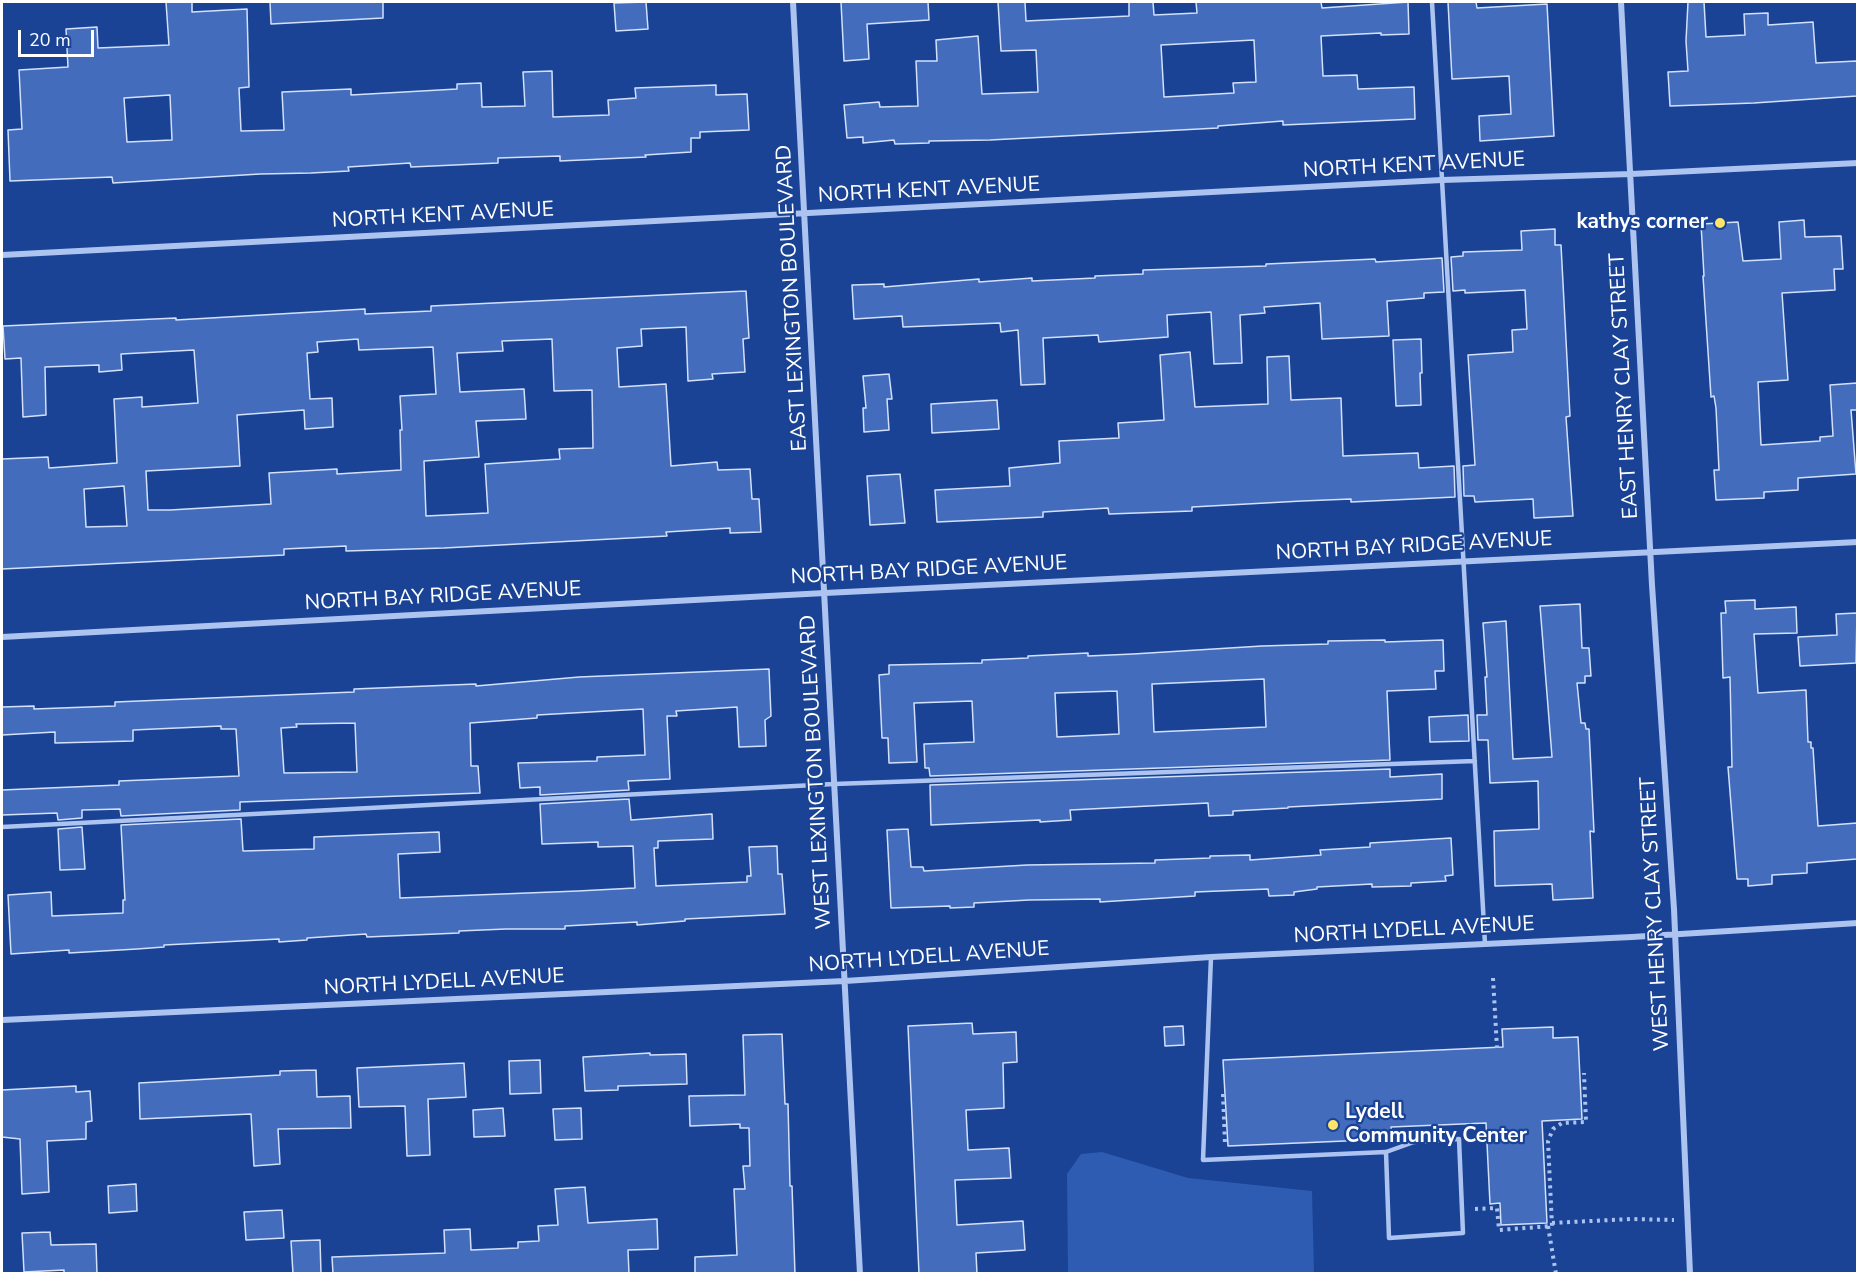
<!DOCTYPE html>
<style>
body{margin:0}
#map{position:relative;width:1859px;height:1275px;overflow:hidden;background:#1a4395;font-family:"Nunito Sans",sans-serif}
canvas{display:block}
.frame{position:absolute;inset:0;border:3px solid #fff;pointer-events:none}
.scale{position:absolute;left:18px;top:30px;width:76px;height:27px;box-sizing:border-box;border:3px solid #fff;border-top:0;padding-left:8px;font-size:18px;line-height:21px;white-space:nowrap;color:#fff;-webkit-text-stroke:4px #1a4395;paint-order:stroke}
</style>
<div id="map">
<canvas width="1859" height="1275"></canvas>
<div class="frame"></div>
<div class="scale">20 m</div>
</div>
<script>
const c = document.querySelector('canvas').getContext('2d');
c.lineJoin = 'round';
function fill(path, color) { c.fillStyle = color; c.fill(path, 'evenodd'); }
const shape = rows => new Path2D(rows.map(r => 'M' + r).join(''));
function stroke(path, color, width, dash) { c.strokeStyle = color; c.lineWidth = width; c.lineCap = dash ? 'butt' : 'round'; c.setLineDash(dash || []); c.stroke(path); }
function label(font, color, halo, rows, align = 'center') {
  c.font = font + ' "Nunito Sans",sans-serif'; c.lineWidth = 4.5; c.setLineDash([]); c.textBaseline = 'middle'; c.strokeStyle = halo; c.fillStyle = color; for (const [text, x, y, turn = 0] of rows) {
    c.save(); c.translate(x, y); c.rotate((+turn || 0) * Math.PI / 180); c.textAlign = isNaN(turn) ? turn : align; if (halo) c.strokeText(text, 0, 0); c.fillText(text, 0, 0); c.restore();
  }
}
fill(shape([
 [1102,1152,1188,1178,1312,1191,1314,1273,1068,1273,1067,1174,1081,1154]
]), '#2e5cb3');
const building = shape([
 [166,2,192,2,192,12,247,9,249,87,239,88,241,131,284,130,282,92,351,89,351,95,457,89,457,84,481,83,482,107,525,106,523,72,552,71,553,117,609,115,608,100,636,98,635,88,716,85,716,95,747,94,749,130,700,132,700,138,691,138,691,152,645,155,646,157,560,161,560,156,498,158,498,163,411,167,410,163,348,167,349,171,311,173,260,174,113,183,112,177,10,181,8,130,22,129,19,70,68,67,66,29,97,27,98,48,169,45,166,2],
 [170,95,172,140,127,142,124,98,170,95],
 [270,2,383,2,383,18,271,24,270,2],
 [646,2,648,29,616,31,614,3,646,2],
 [841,2,928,2,929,20,867,24,869,59,844,61,841,2],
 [998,2,1025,2,1026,21,1129,16,1129,2,1153,2,1154,15,1197,13,1196,2,1321,2,1322,8,1408,2,1409,34,1381,35,1381,33,1321,36,1323,76,1357,75,1358,89,1414,87,1415,119,1283,125,1283,121,1218,126,1218,128,990,140,929,141,929,143,895,144,894,140,863,143,863,137,847,138,844,105,879,102,880,107,918,106,916,61,937,61,936,40,978,36,982,94,1038,92,1036,50,1001,51,998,2],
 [1254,40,1256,82,1233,83,1234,93,1164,97,1161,45,1254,40],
 [1448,2,1476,2,1477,8,1547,4,1554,136,1480,141,1479,116,1511,114,1509,76,1452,79,1448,2],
 [1688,2,1704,2,1706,37,1745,35,1744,14,1768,13,1768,25,1813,22,1816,63,1857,61,1857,96,1754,103,1670,106,1668,72,1688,71,1686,41,1688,2],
 [1804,220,1805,237,1841,236,1843,269,1834,269,1835,290,1782,293,1788,380,1758,382,1761,445,1820,441,1820,437,1833,436,1830,385,1857,383,1857,410,1851,410,1856,474,1798,478,1798,490,1764,492,1764,498,1716,500,1714,470,1719,470,1716,408,1714,396,1711,397,1703,276,1704,276,1701,224,1738,222,1743,261,1781,259,1779,222,1804,220],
 [1555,229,1555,245,1561,245,1570,416,1566,417,1573,516,1534,518,1533,499,1475,502,1474,496,1464,496,1463,466,1475,465,1468,355,1513,352,1512,330,1527,329,1525,290,1465,293,1465,290,1453,291,1451,257,1463,256,1463,252,1522,250,1521,231,1555,229],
 [1442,258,1444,292,1424,293,1424,298,1387,301,1389,336,1322,339,1320,303,1264,307,1265,313,1240,315,1242,363,1214,364,1211,312,1167,315,1168,337,1099,342,1098,335,1043,338,1045,384,1021,385,1018,330,1001,332,1000,323,903,327,902,316,854,319,852,285,884,284,884,287,979,279,979,282,1032,278,1032,281,1095,278,1095,276,1143,274,1143,270,1266,266,1266,264,1375,259,1376,262,1442,258],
 [746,291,749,338,743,339,745,372,712,374,713,379,688,381,686,327,641,329,642,346,617,348,619,387,666,384,671,466,717,462,718,470,750,469,752,499,759,499,761,532,730,533,730,528,666,532,667,536,444,548,346,551,346,546,284,549,284,555,2,569,2,459,48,457,49,468,117,463,114,399,142,397,142,407,198,403,194,350,121,354,122,370,99,372,99,365,45,367,46,415,23,417,21,358,5,359,3,326,176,318,176,320,365,309,365,314,431,311,431,306,746,291],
 [358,339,359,350,433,347,436,394,400,396,402,430,400,430,401,470,337,474,337,469,269,473,271,504,170,510,148,510,146,471,240,466,237,415,304,410,305,429,333,427,332,398,310,399,307,353,318,352,317,342,358,339],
 [552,339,554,391,592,390,593,448,559,449,560,459,485,464,488,513,426,516,424,461,479,457,476,421,526,419,524,389,460,392,457,353,503,351,502,341,552,339],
 [124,486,127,526,86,527,84,489,124,486],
 [1421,339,1422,373,1420,373,1421,405,1396,406,1393,340,1421,339],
 [1190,352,1195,407,1268,404,1267,357,1289,356,1291,400,1341,398,1343,456,1418,453,1419,468,1454,466,1455,497,1351,502,1351,499,1302,501,1192,507,1192,511,1109,514,1108,508,1043,512,1043,517,937,522,935,490,1010,486,1009,468,1060,463,1059,441,1119,438,1118,423,1164,420,1160,355,1190,352],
 [889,374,892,399,887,399,889,430,864,432,863,408,866,408,863,376,889,374],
 [997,400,999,429,932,433,931,404,997,400],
 [900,474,905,523,870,525,867,476,900,474],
 [1755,600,1755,609,1796,607,1797,633,1754,634,1758,693,1806,690,1808,742,1811,742,1811,748,1813,748,1818,826,1857,823,1857,859,1807,863,1807,873,1772,875,1772,884,1748,886,1748,879,1737,879,1728,767,1732,767,1730,677,1723,678,1721,613,1726,613,1725,601,1755,600],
 [1580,604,1582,648,1589,648,1591,676,1585,676,1585,683,1577,683,1581,723,1585,723,1586,729,1589,729,1594,832,1590,831,1593,898,1553,900,1552,884,1495,886,1494,831,1539,829,1538,781,1490,783,1488,740,1478,740,1477,715,1487,715,1485,677,1487,677,1483,623,1506,621,1513,759,1552,757,1540,606,1580,604],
 [1857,613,1856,663,1800,666,1798,637,1837,635,1836,614,1857,613],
 [1385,640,1385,642,1443,640,1444,671,1435,671,1436,689,1387,691,1390,760,930,776,929,768,925,768,924,744,974,742,972,701,914,703,917,762,889,763,888,738,882,738,879,675,889,674,889,665,982,663,982,660,1028,658,1028,656,1088,653,1088,656,1133,654,1262,646,1328,644,1328,641,1385,640],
 [1264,679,1266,727,1154,732,1152,684,1264,679],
 [1117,691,1119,734,1057,737,1055,693,1117,691],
 [769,669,771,716,765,720,766,746,739,747,737,707,676,711,677,716,667,716,670,779,628,781,629,790,540,795,540,787,520,788,518,763,597,761,597,757,645,755,643,709,537,715,537,718,470,723,471,766,478,766,480,793,240,802,240,810,121,816,120,809,82,810,82,818,58,820,57,813,2,815,2,790,119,785,119,781,239,776,236,729,221,729,221,726,133,730,133,741,55,743,55,732,2,735,2,707,34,706,34,709,115,706,115,702,354,692,354,689,476,684,476,686,579,677,769,669],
 [355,723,357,772,284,773,281,728,297,727,296,724,355,723],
 [1468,715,1469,741,1430,742,1429,717,1468,715],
 [1390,769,1390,777,1442,774,1442,799,1288,807,1288,808,1233,811,1233,815,1209,816,1208,803,1070,810,1071,820,1040,822,1040,820,931,825,930,785,1390,769],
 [629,799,631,820,712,814,713,839,658,841,658,848,654,848,656,886,747,882,747,876,751,876,749,847,777,846,778,874,782,874,785,914,685,919,685,921,637,925,637,922,565,926,565,929,506,929,459,931,459,933,367,937,366,934,307,938,307,940,279,942,279,939,164,945,164,947,137,949,69,953,69,950,11,954,8,895,51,892,52,916,123,913,123,900,125,900,121,825,241,819,243,851,314,849,314,837,439,832,440,852,398,854,400,898,578,891,635,888,633,846,598,847,598,842,542,844,540,804,629,799],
 [82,827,85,869,60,870,58,829,82,827],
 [908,829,911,867,923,867,924,871,1027,865,1155,863,1155,860,1210,858,1210,856,1250,855,1250,860,1321,855,1320,850,1370,847,1370,843,1451,838,1453,875,1445,876,1446,881,1411,883,1411,886,1372,887,1372,884,1317,887,1317,889,1294,892,1294,895,1269,896,1268,889,1195,892,1195,896,1100,902,1100,899,1029,900,974,903,974,907,950,908,950,906,891,908,887,830,908,829],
 [972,1023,973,1034,1016,1032,1017,1062,1003,1063,1004,1108,966,1110,968,1150,1009,1148,1011,1178,955,1180,957,1225,1023,1221,1025,1250,976,1253,977,1274,919,1274,908,1026,972,1023],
 [1183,1026,1184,1045,1165,1046,1164,1027,1183,1026],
 [1553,1027,1553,1038,1578,1037,1582,1119,1542,1121,1547,1223,1501,1225,1500,1203,1490,1204,1486,1123,1391,1127,1392,1139,1228,1146,1223,1060,1503,1047,1502,1029,1553,1027],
 [782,1034,785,1104,788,1104,790,1186,792,1186,795,1274,695,1274,695,1257,737,1255,734,1189,745,1189,743,1166,750,1166,749,1128,740,1128,740,1124,690,1126,689,1096,745,1095,743,1035,782,1034],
 [650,1053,650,1055,686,1054,687,1084,618,1086,618,1090,585,1091,583,1057,650,1053],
 [540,1060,541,1093,510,1094,509,1061,540,1060],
 [464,1063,466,1097,428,1099,430,1155,407,1156,405,1106,359,1107,357,1068,464,1063],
 [316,1070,317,1097,350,1096,351,1128,278,1129,280,1164,254,1166,251,1114,140,1119,139,1083,280,1075,280,1071,316,1070],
 [76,1086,76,1092,90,1091,92,1121,86,1122,86,1139,47,1141,49,1192,22,1194,20,1139,2,1137,2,1090,76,1086],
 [503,1108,505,1136,474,1137,473,1110,503,1108],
 [581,1108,582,1139,555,1140,553,1109,581,1108],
 [136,1184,137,1211,109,1213,108,1186,136,1184],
 [585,1187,588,1223,657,1219,658,1249,628,1250,629,1274,333,1274,332,1257,445,1253,444,1230,470,1229,471,1250,518,1248,518,1242,539,1241,538,1226,558,1225,555,1189,585,1187],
 [282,1210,284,1238,246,1240,244,1212,282,1210],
 [50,1232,51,1245,96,1244,97,1274,64,1274,64,1270,24,1272,22,1233,50,1232],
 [320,1240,321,1274,293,1274,291,1241,320,1240]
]);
fill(building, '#436cbc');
stroke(building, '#d3e1fb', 1.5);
stroke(shape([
 [1493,978,1497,1048],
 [1223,1094,1225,1144],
 [1475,1209,1497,1208,1499,1230,1552,1226,1548,1141,1553,1129,1562,1123,1586,1122,1584,1073],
 [1552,1223,1631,1219,1674,1220],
 [1548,1226,1556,1274]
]), '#adc4f0', 4, [3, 4.5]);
stroke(shape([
 [1432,2,1485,944],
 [2,827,834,784,1475,761],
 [1211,957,1203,1160,1386,1152,1414,1142,1459,1139,1463,1233,1389,1238,1386,1152]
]), '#adc4f0', 4.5);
stroke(shape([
 [793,2,860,1274],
 [1621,2,1652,585,1674,909,1690,1274],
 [2,255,1442,180,1631,174,1858,163],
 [2,637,825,593,1858,542],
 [2,1020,845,981,1211,957,1632,937,1858,923]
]), '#adc4f0', 6);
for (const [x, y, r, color] of [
 [1720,223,6,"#ffe46b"],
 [1333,1125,6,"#ffe46b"]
]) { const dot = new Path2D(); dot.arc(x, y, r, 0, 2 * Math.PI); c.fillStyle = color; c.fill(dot); stroke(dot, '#1a4395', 2); }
label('21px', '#fff', '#1a4395', [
 ["NORTH KENT AVENUE",1414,166,-3],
 ["NORTH KENT AVENUE",929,191,-3],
 ["NORTH KENT AVENUE",443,216,-3],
 ["EAST LEXINGTON BOULEVARD",793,298,-93],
 ["EAST HENRY CLAY STREET",1625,386,-93],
 ["NORTH BAY RIDGE AVENUE",1414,547,-3],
 ["NORTH BAY RIDGE AVENUE",929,571,-3],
 ["NORTH BAY RIDGE AVENUE",443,597,-3],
 ["WEST LEXINGTON BOULEVARD",817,772,-93],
 ["WEST HENRY CLAY STREET",1656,914,-93],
 ["NORTH LYDELL AVENUE",1414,931,-3],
 ["NORTH LYDELL AVENUE",929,958,-4],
 ["NORTH LYDELL AVENUE",444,983,-3]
]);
label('bold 21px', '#fff', '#1a4395', [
 ["kathys corner",1708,223],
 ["Lydell",1345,1113,"left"],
 ["Community Center",1345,1137,"left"]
], 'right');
</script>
